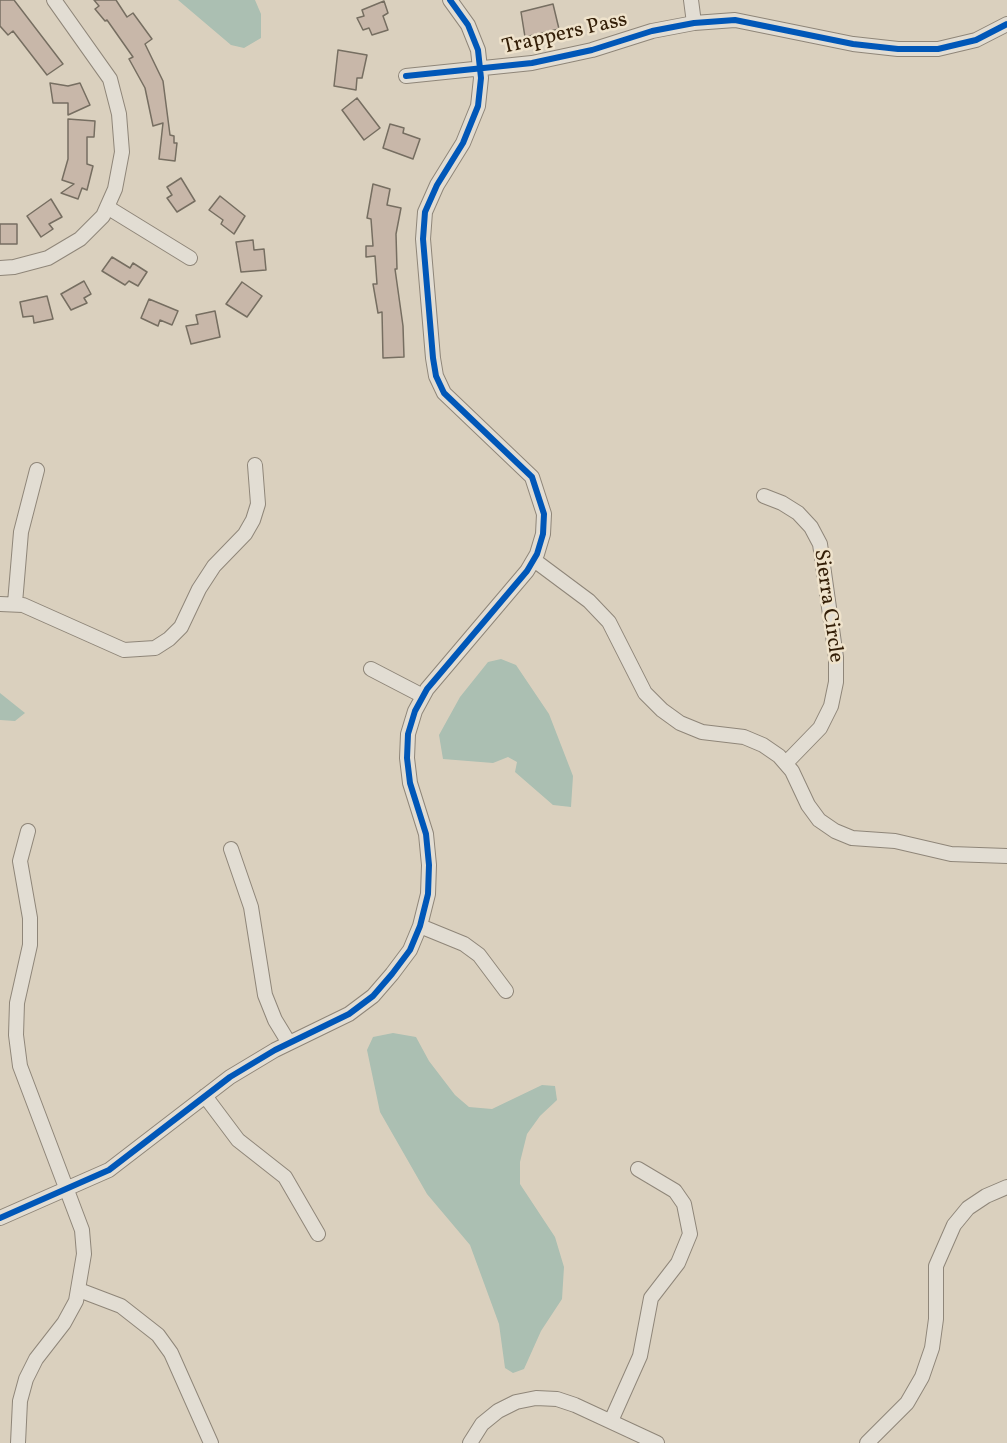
<!DOCTYPE html>
<style>
body{margin:0}
canvas{display:block;background:#dad0be}
</style>
<canvas width="1007" height="1443"></canvas>
<script>
const c = document.querySelector('canvas').getContext('2d');
c.lineJoin = 'round';
function fill(path, color) { c.fillStyle = color; c.fill(path, 'evenodd'); }
const shape = rows => new Path2D(rows.map(r => 'M' + r).join(''));
function stroke(path, color, width, dash) { c.strokeStyle = color; c.lineWidth = width; c.lineCap = dash ? 'butt' : 'round'; c.setLineDash(dash || []); c.stroke(path); }
function label(font, color, halo, rows, align = 'center') {
  c.font = font + ' Vollkorn,serif'; c.lineWidth = 5; c.setLineDash([]); c.textBaseline = 'middle'; c.strokeStyle = halo; c.fillStyle = color; for (const [text, x, y, turn = 0] of rows) {
    c.save(); c.translate(x, y); c.rotate((+turn || 0) * Math.PI / 180); c.textAlign = isNaN(turn) ? turn : align; if (halo) c.strokeText(text, 0, 0); c.fillText(text, 0, 0); c.restore();
  }
}
fill(shape([
 [178,0,255,0,261,14,261,38,244,48,231,45],
 [501,659,516,665,549,714,573,776,571,807,553,805,515,772,517,762,508,757,493,763,443,759,439,735,460,697,488,662],
 [0,693,25,713,15,721,0,720],
 [393,1033,416,1037,429,1061,455,1095,469,1107,492,1109,542,1085,555,1086,557,1100,540,1116,527,1134,520,1162,520,1184,555,1237,564,1267,562,1299,541,1331,524,1369,513,1373,505,1368,499,1324,470,1245,427,1194,380,1112,367,1050,373,1037]
]), '#abbfb2');
const building = shape([
 [0,0,14,0,63,64,47,75,13,31,8,35,0,26,0,0],
 [94,0,116,0,127,17,133,13,152,39,145,44,163,81,170,135,174,136,174,143,177,143,175,161,159,159,163,123,153,126,145,88,129,59,133,57,107,20,105,21,95,9,99,6,94,0],
 [384,1,388,13,383,16,388,30,372,35,369,28,363,30,357,18,364,16,362,10,384,1],
 [553,4,559,29,525,37,521,12,553,4],
 [338,50,367,55,362,78,357,78,356,90,334,86,338,50],
 [50,83,68,86,80,83,90,105,68,115,68,103,53,103,50,83],
 [357,98,380,128,364,140,342,110,357,98],
 [68,119,95,121,94,137,87,137,87,164,93,166,87,190,82,188,78,199,61,193,74,184,62,180,68,159,68,119],
 [390,124,404,128,403,133,420,139,413,159,383,148,390,124],
 [181,178,195,201,177,212,167,198,172,195,167,187,181,178],
 [373,184,390,189,387,205,401,208,396,234,397,269,395,269,403,326,404,357,383,358,382,312,378,313,373,284,377,284,375,256,366,257,366,246,373,246,371,219,367,218,373,184],
 [220,196,245,216,234,234,221,224,223,220,209,210,220,196],
 [51,199,62,217,49,224,53,229,41,237,27,216,51,199],
 [0,224,17,224,17,244,0,244,0,224],
 [253,240,254,250,264,249,266,270,241,272,236,242,253,240],
 [112,257,130,268,133,263,147,272,138,286,129,281,125,285,102,271,112,257],
 [84,281,91,294,84,298,87,303,71,310,61,294,84,281],
 [242,282,262,296,247,317,226,304,242,282],
 [47,296,53,319,34,323,33,316,23,317,20,302,47,296],
 [149,299,178,311,172,325,160,320,158,326,141,318,149,299],
 [215,311,220,337,191,344,186,326,198,324,196,315,215,311]
]);
fill(building, '#c8b7a9');
stroke(building, '#766e61', 1.5);
const street = shape([
 [691,0,694,23],
 [406,76,532,63,592,50,652,31,694,23,735,20,853,44,898,49,938,49,976,40,1007,24],
 [107,207,190,258],
 [0,268,14,267,48,258,80,239,103,216,115,189,122,152,119,114,110,79,54,0],
 [764,496,782,503,798,513,811,527,820,544,836,657,836,682,831,706,820,728,786,763],
 [534,560,589,601,609,622,645,693,662,710,680,723,702,732,744,737,763,745,779,756,792,771,808,805,819,820,835,831,852,838,895,841,951,854,1007,856],
 [15,603,21,532,37,470],
 [0,604,23,605,124,650,155,648,169,639,181,627,199,589,214,566,245,534,253,520,258,504,255,465],
 [371,669,423,696],
 [231,849,251,907,265,995,275,1020,289,1043],
 [420,926,464,944,479,955,506,991],
 [205,1096,238,1140,285,1177,318,1234],
 [0,1218,109,1170,230,1077,275,1050,349,1014,373,996,392,974,410,950,420,926,428,894,429,865,426,834,410,783,407,758,408,734,415,711,427,689,527,571,537,554,543,534,544,514,532,477,444,393,436,376,433,358,423,239,425,212,437,185,463,143,478,106,481,78,478,50,468,25,450,0],
 [79,1290,121,1306,158,1335,171,1353,211,1443],
 [611,1421,640,1356,651,1298,678,1263,690,1234,684,1204,675,1191,638,1169],
 [18,1443,20,1401,26,1379,36,1359,64,1323,76,1301,84,1254,82,1230,20,1066,16,1035,17,1003,30,945,30,918,20,861,28,831],
 [470,1443,482,1424,498,1411,516,1402,536,1398,557,1399,575,1405,657,1443],
 [867,1443,907,1403,922,1377,932,1348,936,1319,936,1266,954,1225,968,1208,986,1196,1007,1187]
]);
stroke(street, '#8f8679', 16);
stroke(street, '#e2ddd3', 14);
stroke(shape([
 [406,76,532,63,592,50,652,31,694,23,735,20,853,44,898,49,938,49,976,40,1007,24],
 [0,1218,109,1170,230,1077,275,1050,349,1014,373,996,392,974,410,950,420,926,428,894,429,865,426,834,410,783,407,758,408,734,415,711,427,689,527,571,537,554,543,534,544,514,532,477,444,393,436,376,433,358,423,239,425,212,437,185,463,143,478,106,481,78,478,50,468,25,450,0]
]), '#0057b8', 6);
label('21px', '#331e07', '#efe3cc', [
 ["Trappers Pass",565,35,-13],
 ["Sierra Circle",827,606,82]
]);
</script>
